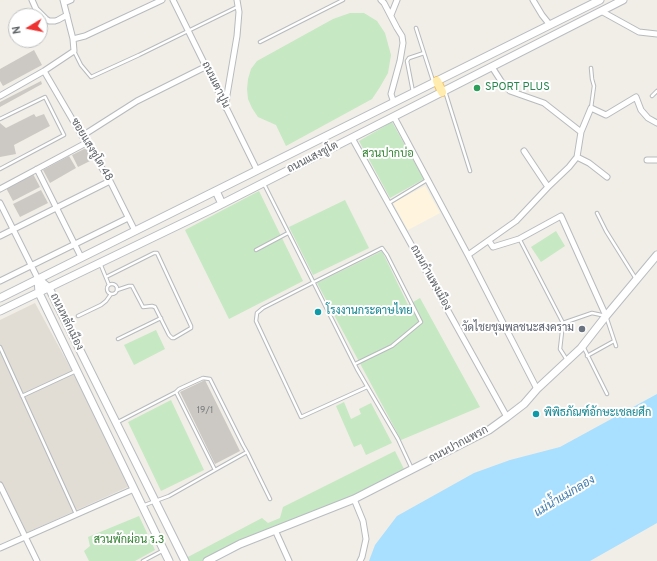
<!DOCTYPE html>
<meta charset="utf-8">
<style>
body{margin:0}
#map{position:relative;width:657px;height:561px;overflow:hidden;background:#f1eee7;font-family:Overpass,sans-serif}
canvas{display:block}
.north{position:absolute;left:8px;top:8px;width:40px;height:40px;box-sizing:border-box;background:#fff;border:1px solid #bfc1c2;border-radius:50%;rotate:260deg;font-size:11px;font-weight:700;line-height:16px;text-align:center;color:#5e6367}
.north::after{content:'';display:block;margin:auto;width:14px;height:18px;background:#ee3230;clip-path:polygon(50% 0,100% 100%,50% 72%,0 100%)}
</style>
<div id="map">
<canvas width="657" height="561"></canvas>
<div class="north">N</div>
</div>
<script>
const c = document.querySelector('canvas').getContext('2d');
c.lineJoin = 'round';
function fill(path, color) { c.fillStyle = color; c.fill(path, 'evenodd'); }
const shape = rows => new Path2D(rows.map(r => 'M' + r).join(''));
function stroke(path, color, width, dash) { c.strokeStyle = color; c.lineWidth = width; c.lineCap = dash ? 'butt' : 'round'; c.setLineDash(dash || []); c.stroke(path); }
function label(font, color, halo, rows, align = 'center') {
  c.font = font + ' Overpass,Sarabun,sans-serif'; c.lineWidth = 4; c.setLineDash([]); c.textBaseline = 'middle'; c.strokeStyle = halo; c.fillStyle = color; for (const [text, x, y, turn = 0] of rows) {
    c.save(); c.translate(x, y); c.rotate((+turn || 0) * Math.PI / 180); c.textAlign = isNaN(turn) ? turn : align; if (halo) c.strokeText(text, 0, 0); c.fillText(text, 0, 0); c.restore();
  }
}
fill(shape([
 [425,186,440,213,408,230,393,203]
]), '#fff5de');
fill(shape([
 [35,303,77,380,130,486,26,533,0,481,0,320]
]), '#e1ddd5');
fill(shape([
 [350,13,364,13,377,21,385,33,391,55,388,73,380,87,372,99,286,146,276,125,258,117,252,108,248,99,247,89,248,79,251,69,257,61,333,19],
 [392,122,424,179,390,198,359,141],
 [259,191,303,281,229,319,185,230],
 [345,200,369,248,313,275,289,227],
 [556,231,565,246,541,262,531,247],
 [382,251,408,305,420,298,480,407,401,440,317,283],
 [156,330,165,349,134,365,124,345],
 [171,400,204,470,161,491,128,422],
 [344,402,351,419,361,414,359,409,371,403,392,443,366,455,361,444,354,447,336,406],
 [395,451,404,469,351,496,236,543,202,561,188,561,186,558,262,518,268,523,280,518,283,507],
 [139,516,155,550,135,561,89,561,84,551,90,546,88,537]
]), '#c6e8c3');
fill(shape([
 [657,394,657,523,590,561,369,561,375,545,397,516,474,473,510,460,560,447]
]), '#a9dfff');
fill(shape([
 [34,50,42,65,3,86,0,81,0,69],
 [41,81,42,84,0,107,0,102],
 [34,114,36,117,44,114,50,126,14,145,16,154,0,157,0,123,6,128],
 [86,148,92,160,78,167,72,155],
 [69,156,76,168,50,183,43,170],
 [33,174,40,187,13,201,6,188],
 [41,190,48,203,20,217,13,204],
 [205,380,240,451,215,464,180,392]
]), '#ccc9c4');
const lane = shape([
 [416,28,424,53],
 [260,42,343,0],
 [74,51,81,65,91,77,139,55,237,7],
 [445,91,470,171],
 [413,92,407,61,409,58,424,53,433,81],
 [652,96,657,91],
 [591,108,594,86,592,79,591,68],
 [0,119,45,97,64,135,0,169],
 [264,184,357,369,398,439,412,469],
 [389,203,427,180],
 [597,213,606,231,636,279],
 [520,240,563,323,560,349,567,360],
 [256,250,288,233],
 [100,263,109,285],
 [106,277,154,253,157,253,158,255,191,326,191,328,174,338,172,338,169,335,155,307,152,306,143,307,132,286,129,286,117,290],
 '107 289a5 5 0 1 1 10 0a5 5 0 1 1-10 0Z',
 [78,316,101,305,106,301,111,294],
 [563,323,592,313,606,316,616,346],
 [118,339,161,318],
 [583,346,607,394],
 [0,347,76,514],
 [587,356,614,341],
 [355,364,392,346,421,322,387,255,382,248,314,282,263,308,257,313,256,321,301,417,367,387],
 [22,396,76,371],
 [116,423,176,392],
 [247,452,270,499],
 [142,506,169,496,215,470,247,452,243,445,210,379,203,378,179,389,176,392,215,470],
 [143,561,162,551]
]);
const street = shape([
 [32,0,36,9,46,19,49,21,55,21,58,20,67,15],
 [173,0,257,170],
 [381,0,384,3,397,28,402,36,403,43,400,61,391,94,394,103],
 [533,0,542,15,550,25],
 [64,3,71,0],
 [601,11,639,32,657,34],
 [391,15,397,0],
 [73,39,85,36,162,0],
 [44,71,82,136,110,181,135,231],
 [0,96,44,71,74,51,73,39,63,0],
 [226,108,227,95,237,36,239,12,237,0],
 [394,117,468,255,537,389],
 [581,132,591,108,606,115,636,97,641,110,648,118,657,123],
 [82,136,137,101,205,67],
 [352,138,507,417],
 [524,151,548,187],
 [577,157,589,163,607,177],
 [647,160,657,160],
 [37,169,81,257],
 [0,189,86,143],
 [0,203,38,279],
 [0,236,110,181],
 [489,241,493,247,519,239,561,216,606,316],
 [468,255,516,221,548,187,569,167,577,157,581,132,544,103,510,91,501,81,492,67],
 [0,281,128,218],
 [0,485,37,561],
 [354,499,363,521,366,539,362,557,360,561],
 [275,530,289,561],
 [0,548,134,489]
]);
const secondary = shape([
 [216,191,222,204],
 [38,279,49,288,185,561],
 [38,279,39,293,169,561],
 [0,298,600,0],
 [0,311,212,209,623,0],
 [207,561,240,544,354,499,489,430,507,417,524,404,537,389,581,348,606,316,657,255]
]);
const primary = shape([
 [437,81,442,92]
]);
stroke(lane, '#b7babe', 4.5);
stroke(street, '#b7babe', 7);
stroke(secondary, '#b8bcc1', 9);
stroke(primary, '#f5c05b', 10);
stroke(lane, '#fff', 2.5);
stroke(street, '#fff', 5);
stroke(secondary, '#fff', 7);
stroke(primary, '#ffecae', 8);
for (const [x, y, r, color] of [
 [477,88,4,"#2e9e5b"],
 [318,312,4,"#0f9aa8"],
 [582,329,4,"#6b7280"],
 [536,414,4,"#0f9aa8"]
]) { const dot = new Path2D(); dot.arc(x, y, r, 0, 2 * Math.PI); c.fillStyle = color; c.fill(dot); stroke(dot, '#fff', 1.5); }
label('9px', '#7a7c7e', null, [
 ["19/1",205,411]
]);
label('11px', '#5e6367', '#fff', [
 ["ถนนเตาปูน",215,85,64],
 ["ซอยแสงชูโต 48",91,150,59],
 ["ถนนแสงชูโต",313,158,-27],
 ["ถนนกำแพงเมือง",430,278,61],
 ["ถนนหลักเมือง",66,322,64],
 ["ถนนปากแพรก",459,445,-28]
]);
label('11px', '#27864d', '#fff', [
 ["SPORT PLUS",485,88]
], 'left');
label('11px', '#338232', '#fff', [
 ["สวนปากบ่อ",388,155],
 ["สวนพักผ่อน ร.3",129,541]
]);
label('11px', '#0d838f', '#fff', [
 ["โรงงานกระดาษไทย",326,312],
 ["พิพิธภัณฑ์อักษะเชลยศึก",544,414]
], 'left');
label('11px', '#5b616d', '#fff', [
 ["วัดไชยชุมพลชนะสงคราม",574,329]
], 'right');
label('italic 12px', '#3e7bad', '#fff', [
 ["แม่น้ำแม่กลอง",565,497,-31]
]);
</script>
